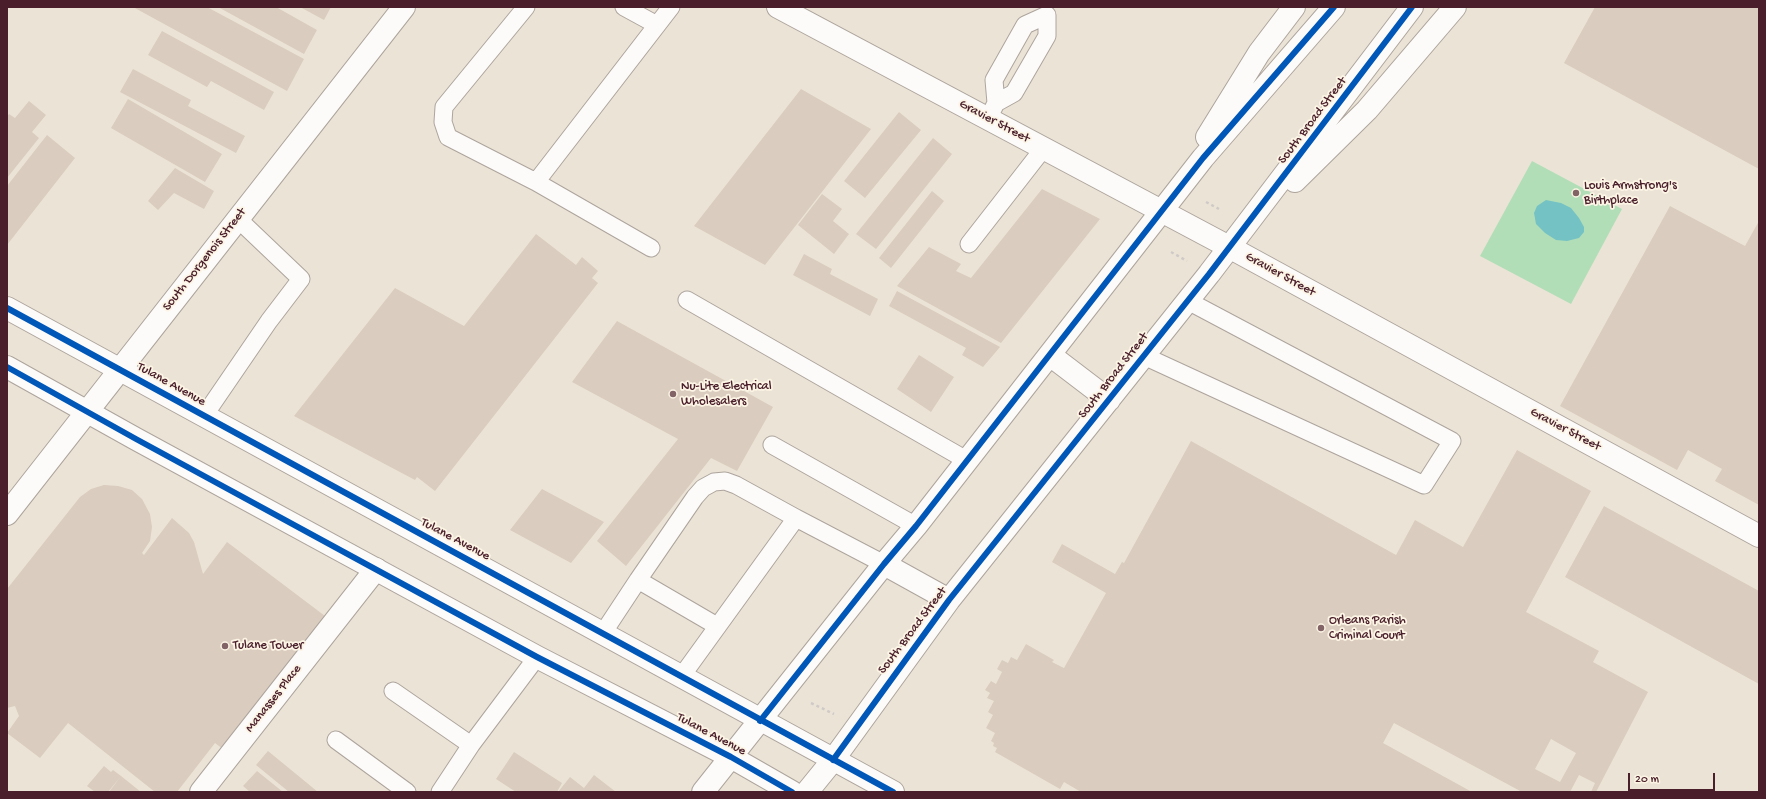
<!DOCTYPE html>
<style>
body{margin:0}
#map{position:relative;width:1766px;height:799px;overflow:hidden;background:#ebe4d6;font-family:"Gochi Hand",sans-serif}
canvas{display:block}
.frame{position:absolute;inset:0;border:8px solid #4a1f2b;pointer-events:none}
.scale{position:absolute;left:1628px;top:773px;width:87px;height:18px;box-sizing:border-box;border:2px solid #4a1f2b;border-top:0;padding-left:5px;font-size:12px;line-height:14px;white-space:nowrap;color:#4a1f2b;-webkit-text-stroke:3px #fcf5e5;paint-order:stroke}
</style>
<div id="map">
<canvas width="1766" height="799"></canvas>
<div class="frame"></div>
<div class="scale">20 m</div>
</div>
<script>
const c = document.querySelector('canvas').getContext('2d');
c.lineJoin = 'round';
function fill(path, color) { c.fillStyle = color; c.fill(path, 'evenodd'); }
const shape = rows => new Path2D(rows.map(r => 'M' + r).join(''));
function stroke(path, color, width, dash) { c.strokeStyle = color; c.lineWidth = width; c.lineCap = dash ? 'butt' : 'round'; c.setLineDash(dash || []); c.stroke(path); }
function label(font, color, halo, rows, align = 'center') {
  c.font = font + ' "Gochi Hand",sans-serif'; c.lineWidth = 3.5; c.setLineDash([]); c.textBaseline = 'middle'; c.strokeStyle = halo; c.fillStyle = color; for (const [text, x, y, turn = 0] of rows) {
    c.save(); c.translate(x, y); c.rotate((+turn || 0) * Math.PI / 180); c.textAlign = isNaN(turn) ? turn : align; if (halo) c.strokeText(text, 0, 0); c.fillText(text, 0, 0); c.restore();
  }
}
fill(shape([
 [1532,161,1622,209,1571,304,1480,256]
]), '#b2deb7');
fill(shape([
 [1546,200,1561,203,1571,208,1579,218,1584,227,1584,232,1579,238,1567,241,1556,240,1545,233,1536,224,1534,213,1537,206]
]), '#75c2c4');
fill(shape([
 [133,7,207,7,304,59,287,91],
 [218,7,276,7,317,30,304,54],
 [300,7,331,7,324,20],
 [1595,7,1759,7,1759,169,1564,63],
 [162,31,274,92,264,110,211,81,207,87,148,55],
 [133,69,191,100,188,106,245,136,236,153,120,92],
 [801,89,871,129,765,265,694,226],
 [128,99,222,154,205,182,111,128],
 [29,101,46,115,32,132,39,138,7,178,7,117,9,114,15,118],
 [899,112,921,130,865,198,844,181],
 [47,135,75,158,7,245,7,186],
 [933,138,952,154,876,249,856,234],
 [175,168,214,191,204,209,174,193,158,210,148,201],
 [1042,189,1100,219,1001,343,897,286,929,247,961,264,956,271,971,278],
 [932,191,944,201,891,268,879,258],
 [822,194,842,209,833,221,849,234,834,254,798,225],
 [1670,206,1745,246,1759,221,1759,505,1715,481,1722,469,1688,450,1677,470,1560,406],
 [536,234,576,265,582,257,598,271,592,278,598,283,435,491,417,477,415,480,294,416,395,288,464,326],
 [804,254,832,269,830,274,878,299,870,316,793,275],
 [897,291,1000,347,983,367,962,355,966,348,889,306],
 [617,321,773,407,737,471,711,458,626,566,597,541,678,439,572,382],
 [919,355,954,377,931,412,897,389],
 [1191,441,1396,555,1415,520,1463,547,1517,450,1591,491,1526,612,1599,651,1593,662,1648,692,1596,792,1591,792,1595,783,1579,775,1570,792,1522,792,1394,723,1383,743,1472,792,1081,792,1064,782,1060,789,995,752,997,748,993,746,994,743,991,741,995,733,986,728,993,715,988,712,994,701,987,698,990,693,985,690,991,681,996,684,1002,672,997,669,1002,660,1008,663,1011,657,1017,660,1026,644,1054,660,1052,662,1064,668,1106,593,1052,562,1062,544,1115,574,1122,562,1124,563],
 [1551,739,1576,753,1560,782,1535,769],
 [104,485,118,486,132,490,142,499,150,514,152,527,150,541,142,553,144,555,172,518,189,533,194,542,203,574,227,542,325,616,223,749,215,743,177,792,155,792,68,723,40,758,7,733,19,716,15,706,7,708,7,589,80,497,91,489],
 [542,489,604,522,571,563,510,530],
 [1604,506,1759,591,1759,684,1565,577],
 [268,751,318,792,289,792,256,765],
 [514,752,562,783,557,792,516,792,496,779],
 [104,766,111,772,113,770,121,776,108,792,95,792,87,786],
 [257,771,283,792,250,792,243,786],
 [594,775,616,792,558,792,570,777,584,788],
 [121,776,141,792,109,792]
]), '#daccbe');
const service = shape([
 [526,7,444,107,443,122,448,137,536,182],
 [624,7,657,25],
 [988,119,996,103,1014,93,1047,36,1047,15,1025,25,994,80,996,103],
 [969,244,1043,149],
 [651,248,536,182,671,7],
 [687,300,968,461],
 [1144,356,1424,485,1452,441,1188,301],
 [204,416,269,321,301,279,238,219],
 [772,445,916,526],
 [717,626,638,580,695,497,703,488,714,482,725,481,736,485,796,518],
 [603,633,638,580],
 [681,677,796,518,884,564],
 [393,691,471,745,537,657],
 [336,740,407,792],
 [440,792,471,745]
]);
const minor = shape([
 [778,7,1229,247,1759,536],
 [7,514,404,7],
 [201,792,376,569]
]);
const primary = shape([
 [1207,137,1259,53,1294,7],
 [1295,181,1367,110,1455,7],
 [7,308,893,792],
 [1050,355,1109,400],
 [7,367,136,439,537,657,731,757,792,792],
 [884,564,949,600],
 [703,792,884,564,916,526,1203,158,1334,7],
 [807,792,833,760,949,600,1209,274,1412,7]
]);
stroke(service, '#ada49d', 19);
stroke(minor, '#ada49d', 24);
stroke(primary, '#ada49d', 24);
stroke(shape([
 [1206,202,1219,209],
 [1171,252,1187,261],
 [811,703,834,714]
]), '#cfcac8', 2.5, [3, 3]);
stroke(service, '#fcfbf9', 17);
stroke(minor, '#fcfbf9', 22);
stroke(primary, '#fcfbf9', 22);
stroke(shape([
 [7,308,893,792],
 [7,367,136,439,537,657,731,757,792,792],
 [760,721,884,564,916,526,1203,158,1334,7],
 [833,760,949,600,1209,274,1412,7]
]), '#0057b8', 6);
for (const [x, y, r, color] of [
 [1576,193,4,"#826467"],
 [673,394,4,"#826467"],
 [1321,628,4,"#826467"],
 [225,646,4,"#826467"]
]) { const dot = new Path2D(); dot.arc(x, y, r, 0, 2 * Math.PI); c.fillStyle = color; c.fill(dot); stroke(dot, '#fcf5e5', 1.5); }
label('13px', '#4a1f2b', '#fcf5e5', [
 ["South Broad Street",1313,121,-53],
 ["Gravier Street",994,122,28],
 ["South Dorgenois Street",205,260,-52],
 ["Gravier Street",1280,275,29],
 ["South Broad Street",1114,376,-52],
 ["Tulane Avenue",171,385,29],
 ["Gravier Street",1565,430,28],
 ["Tulane Avenue",455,540,28],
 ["South Broad Street",913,631,-53],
 ["Manasses Place",274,699,-52],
 ["Tulane Avenue",711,735,28]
]);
label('13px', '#4a1f2b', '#fcf5e5', [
 ["Louis Armstrong's",1584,186],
 ["Birthplace",1584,201],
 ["Nu-Lite Electrical",681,387],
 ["Wholesalers",681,402],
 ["Orleans Parish",1329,621],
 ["Criminal Court",1329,636],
 ["Tulane Tower",233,646]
], 'left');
</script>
